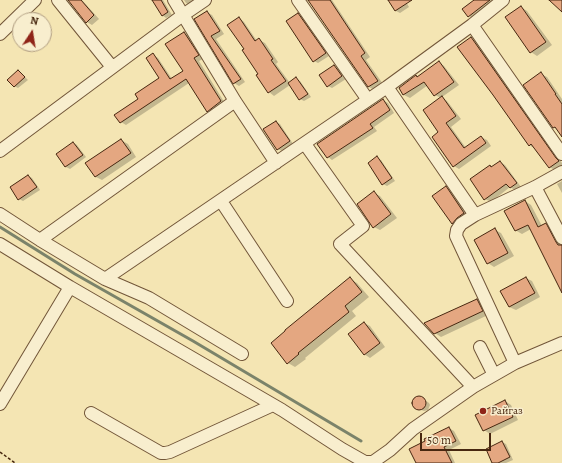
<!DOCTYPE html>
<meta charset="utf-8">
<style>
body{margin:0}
#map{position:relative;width:562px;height:463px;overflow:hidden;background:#f4e5b3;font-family:Alegreya,serif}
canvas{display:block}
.north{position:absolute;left:12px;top:12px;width:40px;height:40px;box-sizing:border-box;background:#f8eece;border:1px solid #b19e82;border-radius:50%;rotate:12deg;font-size:11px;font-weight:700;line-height:16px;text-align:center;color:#472710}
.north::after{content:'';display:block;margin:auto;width:14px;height:18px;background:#8f2418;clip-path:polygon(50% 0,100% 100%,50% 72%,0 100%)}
.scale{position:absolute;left:420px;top:433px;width:71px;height:18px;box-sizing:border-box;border:2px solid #472710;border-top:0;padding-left:5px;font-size:12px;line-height:14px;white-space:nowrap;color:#472710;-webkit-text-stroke:3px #f8eece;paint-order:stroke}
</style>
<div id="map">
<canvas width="562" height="463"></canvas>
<div class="north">N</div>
<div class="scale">50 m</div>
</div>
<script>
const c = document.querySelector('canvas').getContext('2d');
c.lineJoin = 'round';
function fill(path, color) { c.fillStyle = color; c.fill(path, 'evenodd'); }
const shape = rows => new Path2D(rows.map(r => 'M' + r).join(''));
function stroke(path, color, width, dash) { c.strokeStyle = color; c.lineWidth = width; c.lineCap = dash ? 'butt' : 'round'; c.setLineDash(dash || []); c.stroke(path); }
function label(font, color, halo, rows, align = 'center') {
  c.font = font + ' Alegreya,serif'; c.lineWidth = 3; c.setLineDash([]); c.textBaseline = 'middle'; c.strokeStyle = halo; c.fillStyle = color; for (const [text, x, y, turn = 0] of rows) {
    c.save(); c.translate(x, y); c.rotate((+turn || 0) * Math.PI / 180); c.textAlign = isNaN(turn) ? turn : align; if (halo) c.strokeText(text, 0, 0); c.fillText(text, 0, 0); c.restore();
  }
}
fill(shape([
 [69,0,82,0,99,19,92,25,87,22],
 [153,0,163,0,172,15,166,18,162,15],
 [184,0,200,0,191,6,186,3],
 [310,0,332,0,370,57,366,60,383,84,374,90,369,87],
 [389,0,405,0,409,7,400,13,396,11],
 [475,0,496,0,473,18,469,16,464,9],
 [521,7,527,11,552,45,537,56,531,52],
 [207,12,212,15,224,34,216,39,245,82,239,86,234,83,195,19],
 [298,14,302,16,329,56,318,63,314,61],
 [239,18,244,22,257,41,259,40,265,43,278,62,276,64,290,83,296,79,300,81,311,97,304,101,300,99,290,85,274,96,269,92,257,76,260,74,245,49],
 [184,33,190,36,203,59,199,61,226,105,213,114,207,111,189,83,126,125,121,122,139,99,161,78,153,55,158,58,172,79,184,72],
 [471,38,476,41,562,163,562,165,555,170,549,167,534,148,529,145,480,76],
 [439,62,444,66,459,85,442,97,447,101,461,119,451,127,466,148,481,137,487,140,491,146,459,169,454,166,440,132,441,98,435,95,428,85,410,98,404,95,400,88,416,76,418,77],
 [334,66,338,68,346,79,332,88,328,86],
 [18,71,22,74,28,80,18,88,14,86],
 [541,74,547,77,562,99,562,135,558,130,554,127],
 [383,100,388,103,394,113,374,127,377,131,332,160,328,157],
 [276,122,280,124,293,144,282,151,278,149],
 [121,140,128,144,136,157,102,180,96,177,87,164],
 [74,143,77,145,86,157,70,169,66,167,57,154],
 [377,158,381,160,395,181,387,186,383,184],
 [500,162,505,165,521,187,516,191,510,187,491,202,485,199,490,166,492,167],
 [28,176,32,178,40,190,23,201,19,199],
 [562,181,562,193,557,184],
 [446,187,452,191,470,217,459,226,453,223],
 [374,193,380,196,397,218,380,230,374,227],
 [525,201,531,205,542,226,546,224,552,228,562,246,562,286,531,229,522,234,515,230],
 [495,230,501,233,514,256,494,267,488,263],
 [526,278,532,281,540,297,516,310,509,307,501,291],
 [350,279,357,283,369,297,352,311,356,316,305,358,306,359,295,367,288,363],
 [477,300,483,304,488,315,441,337,435,333],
 [364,323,370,326,385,347,370,358,364,354],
 [417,397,421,397,429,403,430,405,428,410,424,411,414,407,412,404,413,399],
 [505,401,511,405,518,420,490,434,484,430],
 [449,428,454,431,461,444,449,450,455,463,417,463,427,441],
 [502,442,506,444,513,460,506,463,493,463]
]), '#0003');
stroke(shape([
 [0,227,75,274,193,341,361,441]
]), '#7b836a', 3);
const building = shape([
 [68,0,81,0,94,15,86,23,68,0],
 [152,0,161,0,168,12,162,16,152,0],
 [308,0,330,0,365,53,361,56,378,81,368,87,308,0],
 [388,0,412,0,395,11,388,0],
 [474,0,490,0,468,17,462,9,474,0],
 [549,0,562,0,562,12,549,0],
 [521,6,546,42,530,53,505,17,521,6],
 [207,11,220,31,211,36,241,79,233,84,194,19,207,11],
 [298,13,326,53,313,62,286,21,298,13],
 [239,17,255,41,259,38,273,59,271,60,286,81,268,93,256,75,258,74,242,50,244,49,227,25,239,17],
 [184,32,199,55,194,58,221,101,207,112,186,79,120,123,114,115,138,99,135,94,159,78,146,58,153,53,170,79,183,71,165,44,184,32],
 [471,37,556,158,559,161,549,168,531,144,529,146,493,95,457,47,471,37],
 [439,61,454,82,434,96,424,82,403,95,399,88,416,75,417,77,439,61],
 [334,65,342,76,327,87,319,75,334,65],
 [18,70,25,77,14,87,7,80,18,70],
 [541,72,556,94,555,94,562,104,562,137,555,127,553,128,523,85,541,72],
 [296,77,308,94,299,100,288,83,296,77],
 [442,96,456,116,446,123,464,148,481,136,486,143,453,167,432,137,438,132,423,110,442,96],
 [383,99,390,110,370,124,373,128,327,158,317,144,383,99],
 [276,121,290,141,277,150,263,129,276,121],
 [121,139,131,153,95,177,85,163,121,139],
 [73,142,83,155,65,167,56,154,73,142],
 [377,156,392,178,382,185,368,163,377,156],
 [500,161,517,183,510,188,506,184,484,200,470,179,490,165,491,167,500,161],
 [28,175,37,187,18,200,10,187,28,175],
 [446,186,464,213,457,218,452,224,432,196,446,186],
 [374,191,391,214,373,228,357,204,374,191],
 [525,200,538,227,546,223,556,242,558,245,562,245,562,293,528,225,515,231,504,211,525,200],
 [495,228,508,253,487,264,474,240,495,228],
 [350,277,362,292,345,306,349,312,298,353,299,354,287,364,271,343,285,331,285,330,350,277],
 [526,277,535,293,509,307,500,291,526,277],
 [477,299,483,311,434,334,424,323,477,299],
 [364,322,380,343,364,355,348,334,364,322],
 '412 403a7 7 0 1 1 14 0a7 7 0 1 1-14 0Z',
 [505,400,513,417,483,431,475,415,505,400],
 [449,427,456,441,444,447,452,463,416,463,409,449,425,441,424,439,449,427],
 [502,441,510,457,498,463,492,463,486,449,502,441]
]);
fill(building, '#e4a781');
stroke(building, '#472710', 1);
const minor = shape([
 [58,0,112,67],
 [174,0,235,101,276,163],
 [298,0,368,100],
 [472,25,562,154],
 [0,34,35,0],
 [387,87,475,215],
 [305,144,363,226,340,244,473,387],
 [0,151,183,15,205,0],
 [535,187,562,238],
 [221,201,287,301],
 [0,214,40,240,105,279,149,298,242,354],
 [40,240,235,101],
 [0,244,70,287,282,410,342,449,365,462,373,462,390,450,413,429,473,387,515,363,562,343],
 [105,279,387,87,472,25,503,0],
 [480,347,494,375],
 [515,363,456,236,457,230,461,224,475,215,535,187,562,172],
 [0,404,70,287],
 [91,413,161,453,165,453,170,452,273,405]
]);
stroke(minor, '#725639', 14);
stroke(shape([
 [0,452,15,463]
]), '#472710', 1.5, [3, 2]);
stroke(minor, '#f8eece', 12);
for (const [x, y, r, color] of [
 [483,411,4,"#8f2418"]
]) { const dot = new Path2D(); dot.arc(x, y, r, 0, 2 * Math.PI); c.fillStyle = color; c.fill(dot); stroke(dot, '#f8eece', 1.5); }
label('11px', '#472710', '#f8eece', [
 ["Райгаз",491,411]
], 'left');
</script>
